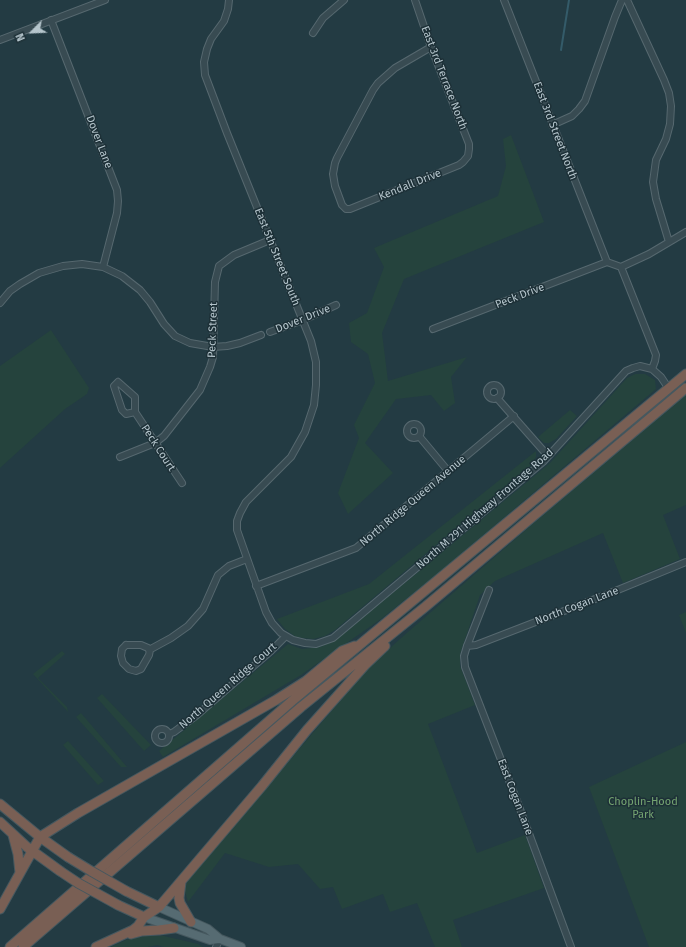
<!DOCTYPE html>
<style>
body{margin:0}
#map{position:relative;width:686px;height:947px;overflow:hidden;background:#233b43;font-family:"Fira Sans",sans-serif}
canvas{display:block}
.north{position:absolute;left:12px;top:12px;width:40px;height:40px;-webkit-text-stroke:3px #1d3037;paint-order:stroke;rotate:246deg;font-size:11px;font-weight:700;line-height:16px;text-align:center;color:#b5c5cc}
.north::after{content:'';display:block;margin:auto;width:14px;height:18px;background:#b5c5cc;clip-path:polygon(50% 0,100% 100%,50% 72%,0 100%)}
</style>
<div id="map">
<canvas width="686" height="947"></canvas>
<div class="north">N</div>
</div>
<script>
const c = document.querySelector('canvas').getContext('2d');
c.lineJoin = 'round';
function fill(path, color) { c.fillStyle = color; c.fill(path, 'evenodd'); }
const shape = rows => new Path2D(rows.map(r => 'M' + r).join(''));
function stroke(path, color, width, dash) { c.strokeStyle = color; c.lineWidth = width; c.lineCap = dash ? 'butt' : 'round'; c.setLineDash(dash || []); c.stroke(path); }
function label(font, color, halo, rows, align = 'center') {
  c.font = font + ' "Fira Sans",sans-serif'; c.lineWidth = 3; c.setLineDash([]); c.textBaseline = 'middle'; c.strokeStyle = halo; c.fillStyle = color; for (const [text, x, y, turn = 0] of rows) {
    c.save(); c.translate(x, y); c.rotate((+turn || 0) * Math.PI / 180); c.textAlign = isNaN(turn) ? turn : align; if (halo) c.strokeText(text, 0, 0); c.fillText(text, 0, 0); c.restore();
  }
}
fill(shape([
 [511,135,544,222,404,279,382,333,388,381,467,357,451,377,455,403,444,411,431,395,396,399,365,443,393,473,348,514,338,493,359,438,354,425,375,383,368,354,351,342,349,323,367,313,384,267,374,248,498,196,506,166,503,139],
 [51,330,89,388,87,394,65,409,0,468,0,366],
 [635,374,645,374,655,380,656,389,435,576,381,619,301,675,163,757,159,751,288,644,302,649,320,647,336,640,550,463,627,378],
 [686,395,686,505,663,515,680,559,623,583,603,533,495,581,480,595,460,654,460,666,475,705,428,724,477,853,525,835,544,888,453,920,462,947,435,947,417,903,390,912,383,894,342,909,333,887,320,889,298,864,269,867,225,853,188,902,184,888,189,879,367,669,401,638,535,522],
 [570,410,577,416,556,439,549,443,544,443,538,437],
 [536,451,536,457,530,466,335,630,325,636,313,639,296,637,285,629,277,619,369,584],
 [686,612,686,633,679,615],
 [62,651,65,654,38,678,67,707,68,712,33,674],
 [102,694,151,745,144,751,97,698],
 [81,713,127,767,121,767,76,717],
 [68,741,104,781,98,785,63,745],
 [686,742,686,947,649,947,589,787],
 [145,936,164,936,198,944,203,947,164,947,157,945,148,947,110,947,126,940]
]), '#25433d');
stroke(shape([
 [561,50,569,0]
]), '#345b69', 2);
const minor = shape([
 [229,0,228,9,224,21,211,39,207,49,204,62,205,75,227,133,311,341,316,362,316,385,314,405,305,432,291,457,246,502,240,513,237,521,237,530,266,612,272,623,281,633,293,640,305,643,316,644,333,638,543,462,626,371,633,368,640,366,652,369],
 [415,0,431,47,469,144,469,149,468,156,463,162,459,165,350,209,346,209,342,205,335,186,333,174,335,163,337,158,373,90,378,83,395,68,431,47],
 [504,0,607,262],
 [627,0,664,80,669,93,671,106,670,124,666,139,656,160,653,182,656,199,669,242],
 [51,20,117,190,118,201,117,213,103,267],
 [313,33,323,18,344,0],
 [0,40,105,0],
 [552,125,572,116,579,109,585,101,615,17,622,0],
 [607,262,621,267],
 [621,267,656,355,655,361,652,369,661,377,669,389],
 [621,267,649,254,686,232],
 [0,303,10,291,20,284,39,273,63,266,82,264,103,267,122,276,140,290,150,302,164,324,175,336,190,343,213,347,227,346,240,343,261,335],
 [433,329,607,262],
 [270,332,303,320,336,305],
 [118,382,135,397,135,412,126,414,122,410,114,386,118,382],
 '487 392a7 7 0 1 1 14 0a7 7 0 1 1-14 0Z',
 [497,398,548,456],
 [135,412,182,483],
 '407 431a7 7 0 1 1 14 0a7 7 0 1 1-14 0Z',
 [419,436,448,471],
 [120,457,155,443,164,436,200,390,210,367,213,357,215,282,219,266,234,255,270,240],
 [256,586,356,548,514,416],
 [489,590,467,646,464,656,465,667,517,801,571,947],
 [126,645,141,645,148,648,150,650,149,655,141,669,136,671,129,669,123,663,121,656,122,649,126,645],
 [467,646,476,645,608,594,686,562],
 [149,650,171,638,188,626,203,609,218,575,229,566,247,559],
 '155 736a7 7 0 1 1 14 0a7 7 0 1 1-14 0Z',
 [169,734,174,732,197,715,271,651,286,636],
 [216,947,220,939]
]);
const major = shape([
 [159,907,208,929,220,939,241,947],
 [144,917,210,940,220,939]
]);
const highway = shape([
 [0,804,40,837,68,857],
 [0,822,27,847,60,871],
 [13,835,18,854,20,873],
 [181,882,179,898,180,903,191,922],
 [126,891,159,907],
 [118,905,144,917],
 [0,909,40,837,78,813,276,700,306,681,342,651,355,646],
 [131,934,142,931,159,930,174,928],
 [10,947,292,701,686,374],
 [23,947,301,707,425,607,686,388],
 [96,947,133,930,138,926,144,917,159,907,262,786,307,730,365,665,385,646]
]);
stroke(minor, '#56686f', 8);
stroke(major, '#45575e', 10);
stroke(highway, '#46585f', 11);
stroke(minor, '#384b52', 6);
stroke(major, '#566b72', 8);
stroke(highway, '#795f54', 9);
const highwayBridge = shape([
 [68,857,91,871,126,891],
 [60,871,78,883,118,905]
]);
stroke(highwayBridge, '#46585f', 11, []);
stroke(highwayBridge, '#795f54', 9);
label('11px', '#b5c5cc', '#1d3037', [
 ["East 3rd Terrace North",444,78,69],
 ["East 3rd Street North",555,131,69],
 ["Dover Lane",99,142,69],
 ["Kendall Drive",410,185,-22],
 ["East 5th Street South",277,257,68],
 ["Peck Drive",520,296,-21],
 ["Dover Drive",303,319,-22],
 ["Peck Street",213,330,-88],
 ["Peck Court",158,448,57],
 ["North Ridge Queen Avenue",413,501,-40],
 ["North M 291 Highway Frontage Road",485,509,-41],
 ["North Cogan Lane",577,606,-21],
 ["North Queen Ridge Court",228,686,-41],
 ["East Cogan Lane",515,797,69]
]);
label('11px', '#75a471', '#1d3037', [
 ["Choplin-Hood",643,802],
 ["Park",643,815]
]);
</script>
